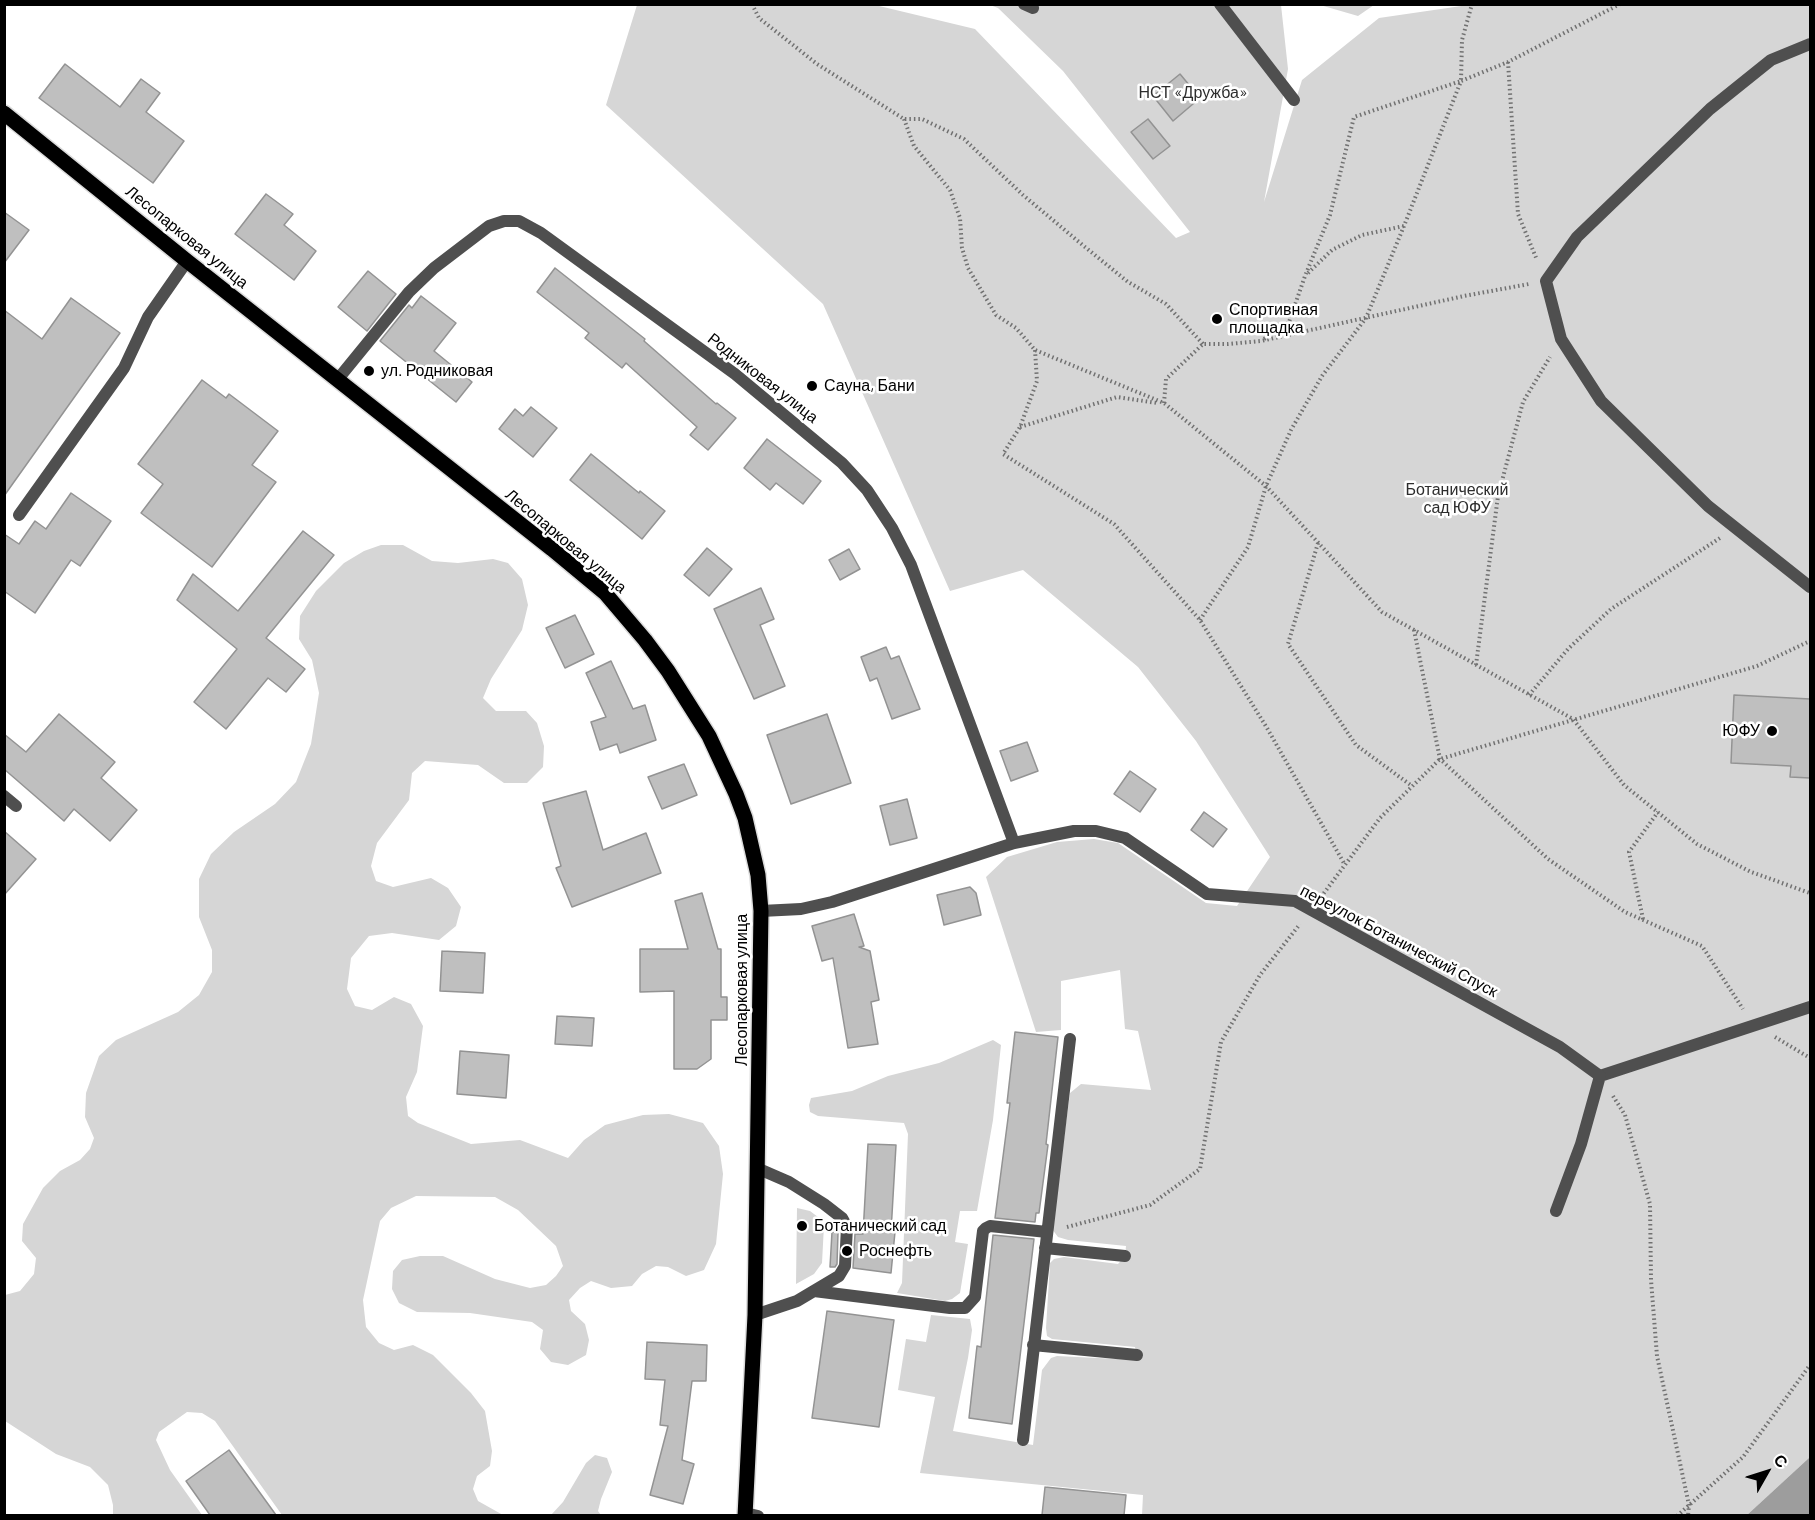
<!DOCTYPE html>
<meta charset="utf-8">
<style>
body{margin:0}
#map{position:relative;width:1815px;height:1520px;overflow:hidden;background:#fff;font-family:Barlow,sans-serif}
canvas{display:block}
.frame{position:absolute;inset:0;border:6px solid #000;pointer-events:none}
.north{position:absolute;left:1737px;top:1442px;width:60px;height:60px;-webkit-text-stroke:4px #fff;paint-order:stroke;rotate:51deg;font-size:16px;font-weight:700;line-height:24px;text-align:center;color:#000}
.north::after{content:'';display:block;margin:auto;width:21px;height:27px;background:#000;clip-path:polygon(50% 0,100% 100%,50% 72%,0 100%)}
</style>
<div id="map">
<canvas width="1815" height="1520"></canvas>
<div class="frame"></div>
<div class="north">С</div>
</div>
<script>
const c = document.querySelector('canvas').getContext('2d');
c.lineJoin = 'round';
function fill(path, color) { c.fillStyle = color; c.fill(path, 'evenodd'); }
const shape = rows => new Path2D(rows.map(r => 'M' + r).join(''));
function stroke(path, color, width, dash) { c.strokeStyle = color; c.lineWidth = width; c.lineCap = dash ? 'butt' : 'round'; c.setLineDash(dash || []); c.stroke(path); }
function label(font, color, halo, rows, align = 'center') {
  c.font = font + ' Barlow,sans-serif'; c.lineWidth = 5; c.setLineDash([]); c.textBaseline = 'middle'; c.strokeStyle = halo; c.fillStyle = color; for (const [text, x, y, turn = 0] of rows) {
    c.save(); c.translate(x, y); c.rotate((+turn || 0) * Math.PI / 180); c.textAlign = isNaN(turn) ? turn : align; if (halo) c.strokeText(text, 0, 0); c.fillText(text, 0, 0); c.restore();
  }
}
fill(shape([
 [1475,4,1810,5,1810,1457,1747,1515,1142,1515,1143,1495,920,1473,935,1397,898,1390,906,1339,926,1342,931,1315,970,1319,972,1330,968,1358,953,1431,1033,1445,1042,1370,1051,1358,1057,1356,1138,1360,1135,1347,1052,1339,1047,1336,1046,1328,1050,1263,1054,1259,1064,1257,1118,1264,1125,1256,1126,1246,1068,1240,1058,1237,1052,1229,1070,1093,1081,1084,1151,1090,1138,1031,1125,1029,1120,970,1061,981,1061,1030,1036,1032,986,877,1007,857,1057,842,1094,839,1118,843,1206,903,1237,906,1270,857,1196,741,1138,667,1023,570,950,591,823,304,606,105,637,5,875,5,975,29,1176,238,1190,232,1063,71,998,8,990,5,1281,5,1288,69,1264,202,1302,80,1379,18],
 [1320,5,1374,5,1358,16],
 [381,545,403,545,432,561,458,563,493,559,508,563,522,579,528,605,522,630,491,679,483,698,496,711,526,711,537,723,544,746,543,767,527,783,504,783,478,765,425,761,412,773,409,800,377,843,371,866,376,881,393,887,431,878,448,888,461,907,456,926,439,940,392,933,369,936,351,958,347,989,355,1006,372,1010,394,997,411,1004,423,1026,417,1072,406,1097,408,1116,418,1123,471,1144,520,1140,568,1158,584,1140,605,1125,643,1115,669,1114,703,1123,719,1146,723,1174,716,1244,704,1270,686,1276,668,1267,656,1266,642,1274,632,1286,611,1288,591,1281,580,1288,569,1300,571,1311,585,1324,589,1340,586,1355,568,1365,551,1362,540,1349,543,1330,532,1322,470,1313,417,1312,399,1303,392,1289,393,1271,402,1260,420,1256,443,1256,495,1279,530,1288,546,1285,556,1276,563,1266,556,1246,518,1210,495,1197,416,1196,391,1208,380,1221,363,1300,366,1327,379,1343,394,1350,413,1345,433,1355,471,1393,485,1411,492,1451,490,1466,477,1476,473,1489,478,1501,503,1515,282,1515,215,1421,202,1413,187,1412,159,1432,156,1440,170,1470,202,1515,113,1515,113,1505,108,1485,90,1467,56,1454,5,1421,5,1295,20,1291,34,1274,36,1258,22,1241,23,1224,43,1188,60,1171,80,1160,90,1149,94,1138,85,1117,86,1093,99,1056,116,1040,178,1012,199,995,212,972,212,950,199,917,199,879,211,854,234,832,275,804,296,782,311,744,319,693,312,660,299,639,300,616,316,591,344,563,364,551],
 [993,1040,1001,1045,993,1120,977,1211,960,1211,955,1242,968,1244,960,1293,952,1299,945,1301,897,1293,902,1283,908,1134,904,1123,818,1116,810,1112,809,1105,811,1098,852,1091,888,1076,939,1063],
 [797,1208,810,1211,818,1217,824,1225,822,1263,814,1274,796,1284],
 [595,1455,607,1458,612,1472,601,1499,598,1511,601,1515,551,1515,563,1502,586,1463]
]), '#d6d6d6');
fill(shape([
 [1810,1457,1810,1515,1747,1515]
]), '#9d9d9d');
const building = shape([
 [65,64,120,107,141,79,160,93,146,112,184,141,153,183,39,98,65,64],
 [1180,74,1200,98,1173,121,1153,96,1180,74],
 [1148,119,1170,146,1153,159,1131,132,1148,119],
 [266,194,293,214,284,225,316,251,294,280,235,234,266,194],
 [4,212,29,230,4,263,4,212],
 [555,268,645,339,644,341,716,404,717,403,736,418,708,450,690,435,697,427,626,363,622,368,585,338,589,333,537,292,555,268],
 [368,271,396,294,367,331,338,307,368,271],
 [421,296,456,323,434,351,472,382,456,402,380,341,409,305,412,308,421,296],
 [71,298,120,333,4,496,4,310,42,339,71,298],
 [202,380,226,398,229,394,278,431,252,465,276,482,212,567,141,513,163,484,138,464,202,380],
 [531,407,557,428,533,457,499,429,515,409,523,416,531,407],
 [767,439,821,481,803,504,776,483,770,490,744,468,767,439],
 [591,454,639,493,640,491,665,511,642,539,570,480,591,454],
 [71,493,111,521,80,566,71,560,35,613,4,591,4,534,19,544,35,521,46,529,71,493],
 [303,531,334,555,266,638,305,669,286,692,268,678,226,729,194,702,237,649,177,600,193,574,238,611,303,531],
 [707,548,732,569,709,596,684,575,707,548],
 [849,549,860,569,840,580,829,560,849,549],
 [761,588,774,619,760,625,785,686,754,699,714,609,761,588],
 [575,615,594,654,565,668,546,628,575,615],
 [886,647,891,659,899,656,920,709,892,719,877,678,870,681,861,657,886,647],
 [611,661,633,709,645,705,656,740,620,753,617,744,600,750,591,722,606,717,586,673,611,661],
 [1734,695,1810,699,1810,778,1790,777,1791,766,1731,763,1734,695],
 [59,714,115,762,101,778,137,810,110,841,74,809,64,821,4,769,4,734,26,752,59,714],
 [827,714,851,783,791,804,767,735,827,714],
 [1027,742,1038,771,1011,781,1000,751,1027,742],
 [684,764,697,795,662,809,648,777,684,764],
 [1130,771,1156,789,1140,812,1114,794,1130,771],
 [586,791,603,850,646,833,661,873,572,907,556,868,561,866,543,803,586,791],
 [907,799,917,838,890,845,880,806,907,799],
 [1204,812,1227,829,1213,847,1191,830,1204,812],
 [4,831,36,859,4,895,4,831],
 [970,887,976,893,981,915,944,925,937,895,970,887],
 [702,893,718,949,721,949,721,997,727,997,727,1020,711,1020,711,1059,697,1069,674,1069,674,991,640,992,640,949,688,949,675,901,702,893],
 [854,914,864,946,859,947,870,951,879,1000,871,1002,878,1044,848,1048,833,958,822,961,812,926,854,914],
 [442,951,485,953,483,993,440,991,442,951],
 [557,1016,594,1018,592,1046,555,1044,557,1016],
 [1015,1032,1058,1037,1046,1144,1048,1145,1039,1213,1036,1213,1035,1222,995,1218,1010,1103,1007,1103,1015,1032],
 [460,1051,509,1055,506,1098,457,1094,460,1051],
 [868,1144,896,1145,891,1232,895,1232,891,1273,853,1268,855,1234,863,1234,868,1144],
 [832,1232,838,1233,837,1264,835,1267,830,1267,832,1232],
 [993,1235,1034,1239,1012,1424,969,1418,977,1346,981,1347,993,1235],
 [827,1311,894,1320,879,1427,812,1418,827,1311],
 [647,1342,707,1345,706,1381,692,1381,682,1460,694,1464,683,1504,650,1495,668,1426,660,1425,665,1380,645,1379,647,1342],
 [229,1450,276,1515,210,1515,186,1481,229,1450],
 [1045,1487,1126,1495,1124,1515,1042,1515,1045,1487]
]);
fill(building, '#bfbfbf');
stroke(building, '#939393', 1.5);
const primary = shape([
 [4,113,187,261,552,549,605,593,645,640,668,671,709,736,736,794,745,818,758,875,761,911,755,1315,745,1516]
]);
stroke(primary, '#dbdbdb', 18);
stroke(shape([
 [752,4,759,18,817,64,904,119,922,119,964,139,1023,195,1085,247,1128,282,1166,304,1203,344],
 [1508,62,1518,214,1537,260],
 [904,119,914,146,950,190,960,218,962,248,968,268,996,315,1016,328,1035,350,1164,403,1266,486,1382,612,1573,719,1624,785,1697,844,1751,872,1810,893],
 [1308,273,1332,250,1362,235,1404,226],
 [1264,339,1289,322,1305,276,1330,215,1354,117,1461,81,1462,40,1472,4],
 [1035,350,1037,381,1020,427,1003,454,1114,524,1200,620,1267,728,1345,865],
 [1164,403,1166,379,1203,344,1228,344,1261,341,1464,296,1529,284],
 [1020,427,1117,397,1157,403],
 [1318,543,1288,644,1356,745,1412,786],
 [1200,620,1248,547,1266,486,1291,430,1322,376,1366,318,1404,226,1461,81,1508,62,1620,4],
 [1414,630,1440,759,1548,859,1625,912,1702,946,1743,1009],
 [1476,665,1498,496,1523,402,1550,357],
 [1529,695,1568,649,1611,609,1720,538],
 [1321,897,1380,818,1440,759,1757,666,1810,641],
 [1643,919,1629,852,1658,812],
 [1775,1037,1810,1058],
 [1613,1096,1625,1115,1650,1204,1651,1280,1657,1356,1689,1505,1688,1516],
 [1067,1227,1150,1205,1200,1169,1221,1042,1260,975,1300,924],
 [1677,1516,1743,1457,1810,1365]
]), '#717171', 4, [1.5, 3]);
stroke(shape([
 [1810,44,1771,60,1710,109,1577,237,1546,281,1561,339,1601,401,1708,506,1810,587],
 [19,515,124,368,148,317,187,261],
 [1556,1211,1581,1144,1600,1076,1810,1007],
 [1045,1248,1125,1256],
 [814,1291,950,1308,965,1308,975,1297,983,1231,986,1228,990,1226,1047,1232],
 [755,1315,797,1301,839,1276,845,1266,847,1227,842,1218,824,1204,789,1182,759,1169],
 [1033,1345,1137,1355],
 [1023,1440,1070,1039],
 [745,1513,758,1516]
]), '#4f4f4f', 12);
stroke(shape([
 [1024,4,1033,8],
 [1220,4,1294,100],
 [338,379,409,292,434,268,489,226,504,221,519,221,541,233,735,374,842,463,867,490,892,528,911,565,1014,843],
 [4,796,16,806],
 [761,911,801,909,832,902,1014,843,1074,831,1096,831,1125,838,1207,894,1295,901,1560,1047,1600,1076]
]), '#4f4f4f', 12);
stroke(primary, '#000', 15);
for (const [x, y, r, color] of [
 [1217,319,6,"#000"],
 [369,371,6,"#000"],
 [812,386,6,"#000"],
 [1772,731,6,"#000"],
 [802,1226,6,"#000"],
 [847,1251,6,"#000"]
]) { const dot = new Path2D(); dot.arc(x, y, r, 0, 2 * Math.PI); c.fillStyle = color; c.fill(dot); stroke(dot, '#fff', 2); }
label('16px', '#2d2d2d', '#fff', [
 ["НСТ «Дружба»",1193,93],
 ["Ботанический",1457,490],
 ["сад ЮФУ",1457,508]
]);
label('16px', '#000', '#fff', [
 ["Лесопарковая улица",187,237,39],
 ["Родниковая улица",763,378,38],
 ["Лесопарковая улица",566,541,40],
 ["переулок Ботанический Спуск",1399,941,28],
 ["Лесопарковая улица",742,990,-90]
]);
label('16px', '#000', '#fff', [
 ["Спортивная",1229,310],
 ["площадка",1229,328],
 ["ул. Родниковая",381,371],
 ["Сауна, Бани",824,386],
 ["ЮФУ",1760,731,"right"],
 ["Ботанический сад",814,1226],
 ["Роснефть",859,1251]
], 'left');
</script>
